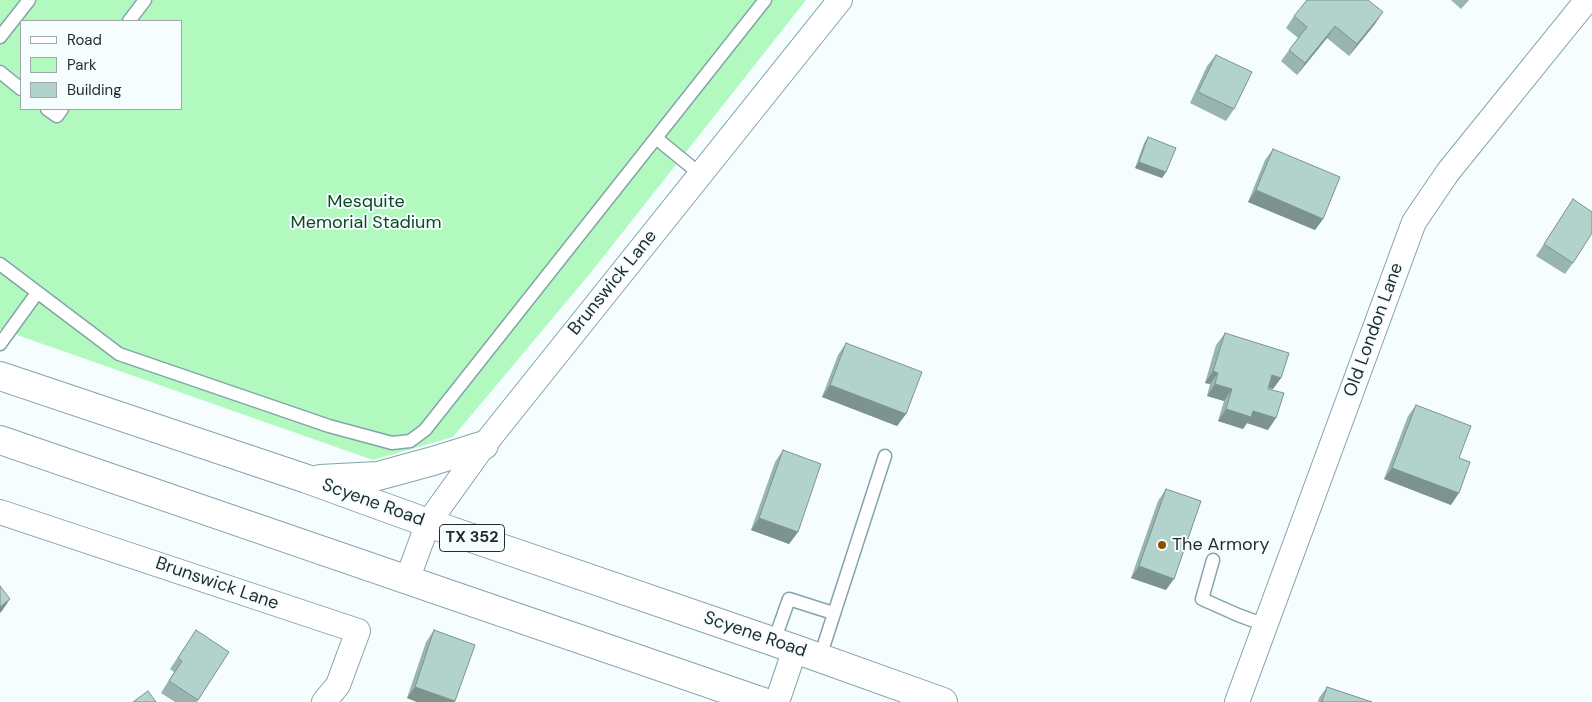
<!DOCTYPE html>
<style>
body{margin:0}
#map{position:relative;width:1592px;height:702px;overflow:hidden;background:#f6fdfe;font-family:"DM Sans",sans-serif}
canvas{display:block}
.legend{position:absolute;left:20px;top:20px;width:162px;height:90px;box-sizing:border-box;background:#f6fdfe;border:1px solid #a0a9aa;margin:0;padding:6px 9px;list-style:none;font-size:15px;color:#1e2b2d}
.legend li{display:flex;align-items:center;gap:10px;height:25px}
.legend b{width:25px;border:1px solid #a0a9aa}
</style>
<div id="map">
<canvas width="1592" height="702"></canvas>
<ul class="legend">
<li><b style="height:6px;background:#fff"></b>Road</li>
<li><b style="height:14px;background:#b2f9c0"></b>Park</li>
<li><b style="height:14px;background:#b2d3cb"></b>Building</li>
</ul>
</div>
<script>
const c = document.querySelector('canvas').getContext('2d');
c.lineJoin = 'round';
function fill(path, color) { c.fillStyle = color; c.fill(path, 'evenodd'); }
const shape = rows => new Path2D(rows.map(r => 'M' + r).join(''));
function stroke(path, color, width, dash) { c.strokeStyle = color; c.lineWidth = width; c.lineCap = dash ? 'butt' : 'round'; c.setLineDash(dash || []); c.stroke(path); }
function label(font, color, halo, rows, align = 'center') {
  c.font = font + ' "DM Sans",sans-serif'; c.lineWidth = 4; c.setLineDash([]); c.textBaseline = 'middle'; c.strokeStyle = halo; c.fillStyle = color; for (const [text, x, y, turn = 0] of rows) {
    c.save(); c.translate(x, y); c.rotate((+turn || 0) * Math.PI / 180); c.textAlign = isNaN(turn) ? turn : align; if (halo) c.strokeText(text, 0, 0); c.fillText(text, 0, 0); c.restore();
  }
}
fill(shape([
 [0,0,806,0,592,271,453,437,373,460,0,329],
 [21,21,181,21,181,109,21,109]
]), '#b2f9c0');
const lane = shape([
 [129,21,145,0],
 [0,37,29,0],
 [0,72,21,89],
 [47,109,57,116,62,109],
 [656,138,700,174],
 [0,264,119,354,329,426,392,443,410,441,425,430,765,0],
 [0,344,37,293],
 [1213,560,1202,599,1238,615,1265,625],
 [774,641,789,599,833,613],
 [820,657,885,456]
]);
const street = shape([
 [0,512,358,631,338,685,324,702],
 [407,580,428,523,484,445,840,0],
 [777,702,795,649],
 [1237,702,1414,222,1448,172,1587,0]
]);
const primary = shape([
 [0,376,307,479,428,523,795,649,943,702],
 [0,440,763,702],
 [320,479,378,476,433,461,484,445]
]);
stroke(lane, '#83a4a9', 15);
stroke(street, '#83a4a9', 26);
stroke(primary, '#83a4a9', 30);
stroke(lane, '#fff', 12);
stroke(street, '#fff', 24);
stroke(primary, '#fff', 28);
fill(shape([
 [1451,0,1469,0,1461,9],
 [1294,16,1375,24,1349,56,1327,38,1297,75,1281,61,1298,38,1286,28],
 [1216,55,1234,109,1226,121,1190,103,1207,66],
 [1148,137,1166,172,1162,178,1135,168,1144,143],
 [1273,149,1323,219,1315,230,1248,202,1265,160],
 [1573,199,1573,263,1565,274,1536,256],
 [1225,333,1281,378,1273,389,1268,388,1268,430,1247,423,1243,429,1218,421,1224,401,1207,396,1210,384,1205,383,1216,345],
 [846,343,906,414,897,426,822,397,838,355],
 [1416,405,1451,505,1384,479,1408,416],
 [783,450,798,532,789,544,751,530,775,462],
 [1166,489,1166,590,1131,578,1158,501],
 [196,630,229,652,197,702,175,702,161,693,174,672,170,669],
 [434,630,455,701,455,702,417,702,407,698,426,642],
 [1327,687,1372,702,1318,702,1319,698]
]), '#99b5af');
fill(shape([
 [1383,12,1375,24,1349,56,1357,44],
 [1335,26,1327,38,1297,75,1305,63],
 [1139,162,1166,172,1162,178,1135,168],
 [1256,190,1323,219,1315,230,1248,202],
 [1213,371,1218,373,1210,384,1205,383],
 [1272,375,1281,378,1273,389,1264,387],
 [1215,384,1232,389,1224,401,1207,396],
 [830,385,906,414,897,426,822,397],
 [1226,409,1253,411,1276,418,1268,430,1247,423,1243,429,1218,421],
 [1392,468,1459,493,1451,505,1384,479],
 [759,518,798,532,789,544,751,530],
 [1139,566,1174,579,1166,590,1131,578],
 [10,599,2,611,0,613,0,607],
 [415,687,455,701,455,702,417,702,407,698]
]), '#7d948e');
const building = shape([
 [1307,0,1368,0,1383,12,1357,44,1335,26,1305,63,1289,50,1307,27,1294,16,1307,0],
 [1216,55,1252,72,1234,109,1198,92,1216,55],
 [1148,137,1176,148,1166,172,1139,162,1148,137],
 [1273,149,1340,177,1323,219,1256,190,1273,149],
 [1573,199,1592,212,1592,233,1573,263,1544,244,1573,199],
 [1225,333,1289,353,1281,378,1272,375,1268,389,1284,393,1276,418,1253,411,1251,417,1226,409,1232,389,1215,384,1218,373,1213,371,1225,333],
 [846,343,922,372,906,414,830,385,846,343],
 [1416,405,1471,426,1459,458,1470,462,1459,493,1392,468,1416,405],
 [783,450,821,464,798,532,759,518,783,450],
 [1166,489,1201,501,1174,579,1139,566,1166,489],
 [0,586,10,599,0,607,0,586],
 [196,630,229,652,198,700,169,681,182,661,178,658,196,630],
 [434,630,475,645,455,701,415,687,434,630],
 [1327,687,1372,702,1322,702,1327,687],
 [148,691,156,702,133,702,148,691]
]);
fill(building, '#b2d3cb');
stroke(building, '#7d948e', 1);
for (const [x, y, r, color] of [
 [1162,545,5,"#8a500a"]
]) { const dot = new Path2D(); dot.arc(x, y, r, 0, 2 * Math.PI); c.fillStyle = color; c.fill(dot); stroke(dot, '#f6fdfe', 2); }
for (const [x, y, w] of [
 [472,538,65]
]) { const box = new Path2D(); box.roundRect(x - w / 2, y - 13.5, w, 27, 4); c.fillStyle = '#f6fdfe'; c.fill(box); stroke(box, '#1e2b2d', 1); }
label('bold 16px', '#1e2b2d', null, [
 ["TX 352",472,538]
]);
label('18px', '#0b4921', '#f6fdfe', [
 ["Mesquite",366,202],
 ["Memorial Stadium",366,223]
]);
label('18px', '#1e2b2d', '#f6fdfe', [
 ["Brunswick Lane",613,283,-51],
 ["Old London Lane",1374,330,-70],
 ["Scyene Road",373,503,20],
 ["Brunswick Lane",217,584,19],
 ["Scyene Road",755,635,19]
]);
label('18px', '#1e2b2d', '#f6fdfe', [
 ["The Armory",1172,545]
], 'left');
</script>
